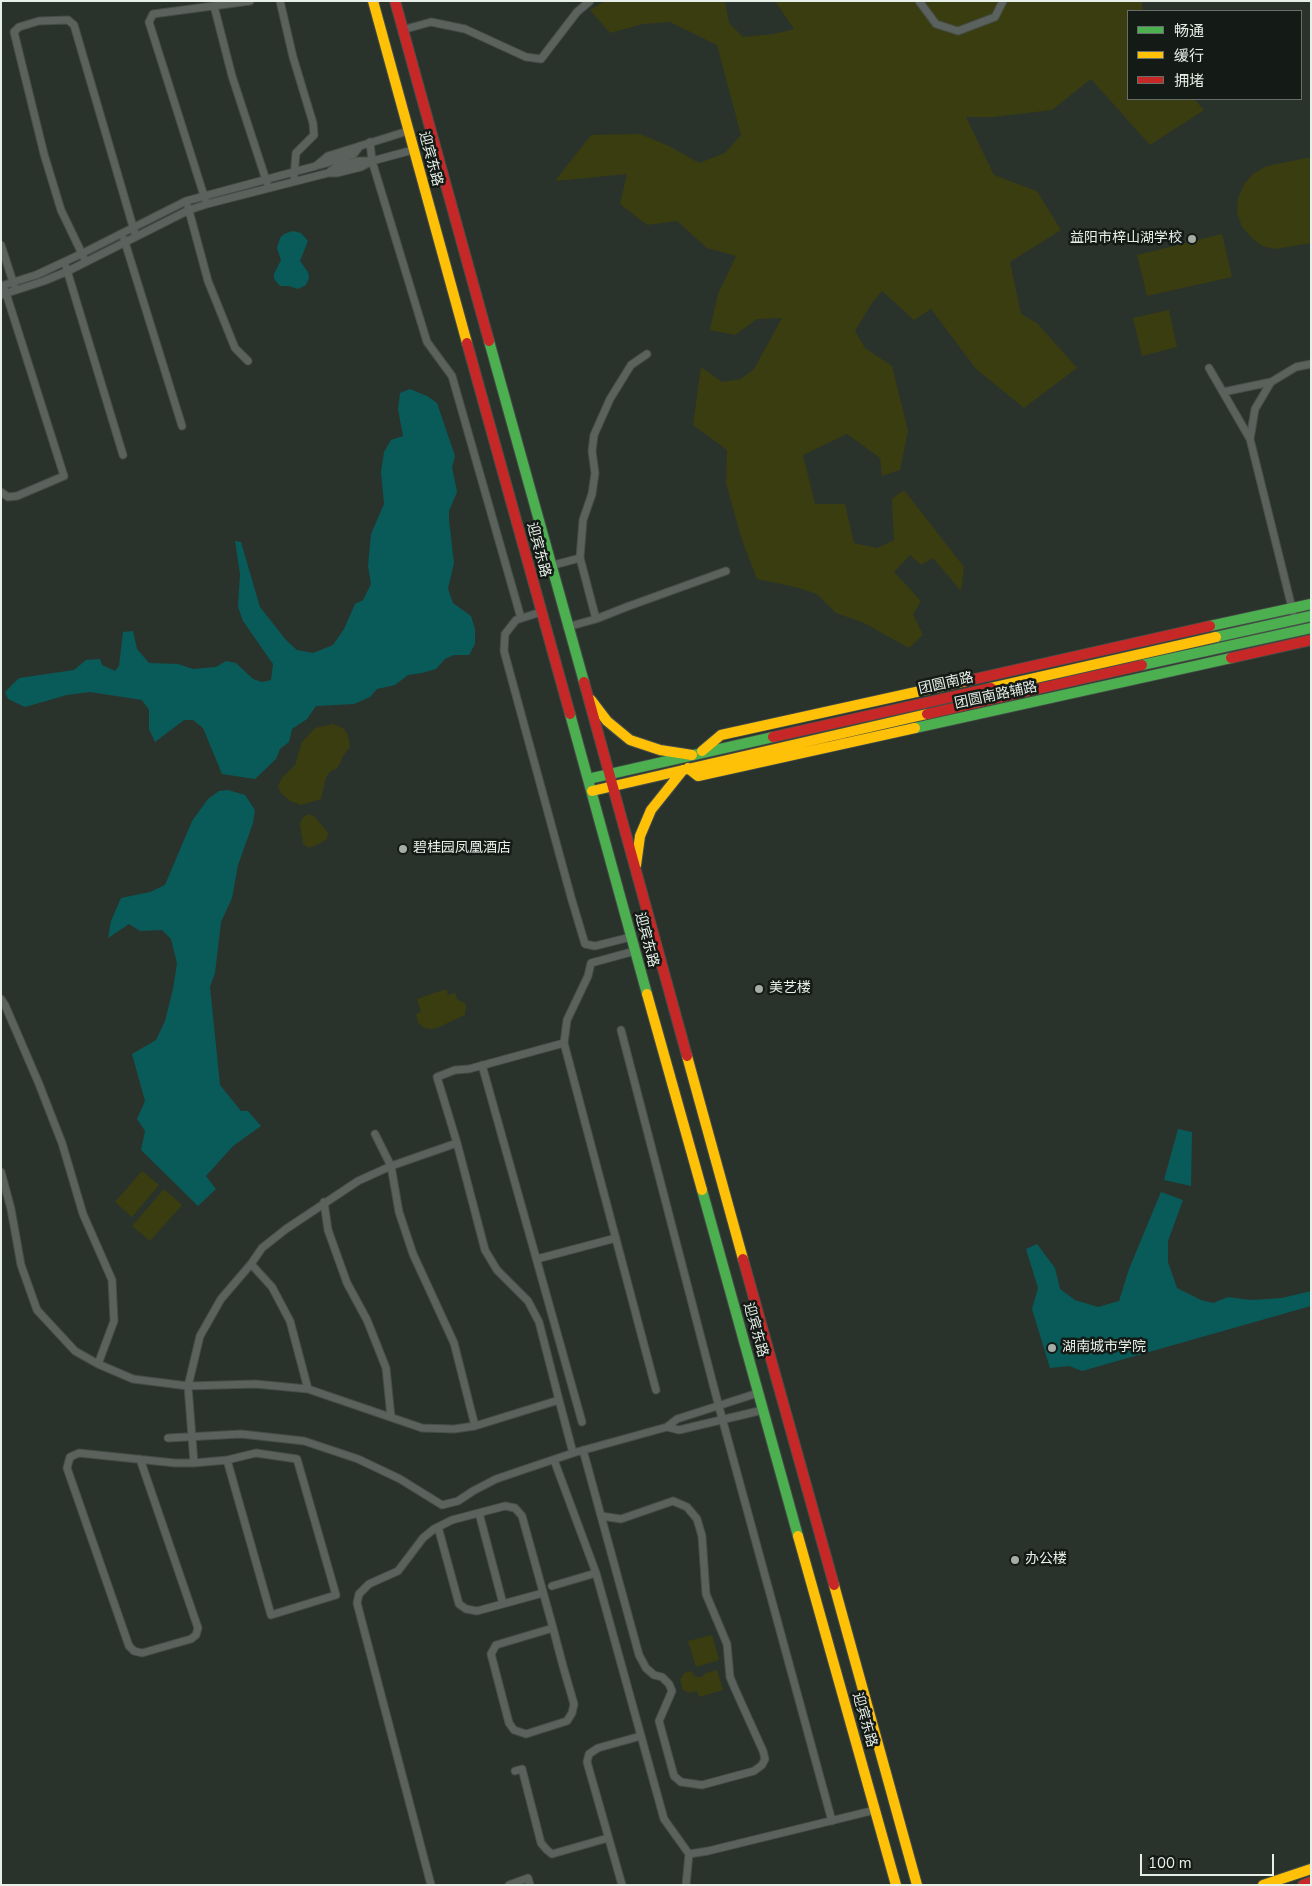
<!DOCTYPE html>
<meta charset="utf-8">
<style>
body{margin:0}
#map{position:relative;width:1312px;height:1886px;overflow:hidden;background:#2a322c;font-family:"Nunito Sans","Noto Sans SC",sans-serif}
canvas{display:block}
.frame{position:absolute;inset:0;border:2px solid #e6efe8;pointer-events:none}
.legend{position:absolute;left:1127px;top:10px;width:175px;height:90px;box-sizing:border-box;background:#141a16;border:1px solid #686f6a;margin:0;padding:6px 9px;list-style:none;font-size:15px;color:#e6efe8}
.legend li{display:flex;align-items:center;gap:10px;height:25px}
.legend b{width:25px;border:1px solid #686f6a}
.scale{position:absolute;left:1140px;top:1854px;width:134px;height:22px;box-sizing:border-box;border:2px solid #e6efe8;border-top:0;padding-left:6px;font-size:15px;line-height:18px;white-space:nowrap;color:#e6efe8;-webkit-text-stroke:4px #141a16;paint-order:stroke}
</style>
<div id="map">
<canvas width="1312" height="1886"></canvas>
<div class="frame"></div>
<ul class="legend">
<li><b style="height:6px;background:#4caf50"></b>畅通</li>
<li><b style="height:6px;background:#ffc107"></b>缓行</li>
<li><b style="height:6px;background:#c62828"></b>拥堵</li>
</ul>
<div class="scale">100 m</div>
</div>
<script>
const c = document.querySelector('canvas').getContext('2d');
c.lineJoin = 'round';
function fill(path, color) { c.fillStyle = color; c.fill(path, 'evenodd'); }
const shape = rows => new Path2D(rows.map(r => 'M' + r).join(''));
function stroke(path, color, width, dash) { c.strokeStyle = color; c.lineWidth = width; c.lineCap = dash ? 'butt' : 'round'; c.setLineDash(dash || []); c.stroke(path); }
function label(font, color, halo, rows, align = 'center') {
  c.font = font + ' "Nunito Sans","Noto Sans SC",sans-serif'; c.lineWidth = 5; c.setLineDash([]); c.textBaseline = 'middle'; c.strokeStyle = halo; c.fillStyle = color; for (const [text, x, y, turn = 0] of rows) {
    c.save(); c.translate(x, y); c.rotate((+turn || 0) * Math.PI / 180); c.textAlign = isNaN(turn) ? turn : align; if (halo) c.strokeText(text, 0, 0); c.fillText(text, 0, 0); c.restore();
  }
}
fill(shape([
 [605,1,725,1,729,23,743,37,774,34,794,29,775,1,1142,1,1143,11,1128,11,1128,99,1194,99,1204,110,1150,145,1091,79,1052,110,994,117,966,117,994,175,1037,191,1061,230,1010,262,1021,314,1037,323,1077,368,1024,408,976,369,931,309,914,320,882,291,872,303,855,331,865,348,892,366,908,431,900,470,882,476,880,458,847,434,803,455,815,504,845,504,854,543,877,548,894,540,892,499,904,490,964,567,961,591,933,558,921,565,910,555,894,572,921,601,913,614,923,635,909,648,864,623,836,613,817,594,799,588,757,579,741,537,726,483,727,450,693,425,701,367,722,382,741,379,754,369,782,318,757,319,735,335,710,330,718,294,736,256,707,248,677,221,647,225,620,204,627,174,555,181,591,135,640,134,669,146,699,163,725,153,741,135,717,45,670,22,643,24,610,33,590,10],
 [1311,157,1311,243,1275,249,1262,246,1252,238,1242,227,1237,213,1238,198,1244,184,1253,174,1267,166],
 [1222,234,1232,277,1147,296,1137,255],
 [1169,310,1177,347,1142,356,1133,318],
 [333,724,344,729,348,735,350,747,342,757,341,762,337,768,331,771,326,777,321,799,301,805,290,801,280,792,278,786,282,778,295,765,302,742,315,728],
 [309,814,315,817,328,833,327,839,321,843,309,848,303,844,300,825,302,818],
 [446,989,448,995,455,993,457,999,466,1004,465,1015,439,1027,432,1029,424,1028,418,1022,416,1014,421,1012,417,999],
 [142,1171,159,1185,132,1217,115,1202],
 [164,1189,182,1205,150,1241,132,1226],
 [712,1635,719,1660,696,1667,688,1641],
 [717,1670,723,1690,699,1697,697,1691,689,1693,683,1690,680,1680,684,1673,692,1671,693,1675,697,1677,702,1677,706,1673]
]), '#3a3d10');
fill(shape([
 [293,231,301,233,308,241,300,261,308,272,309,278,306,285,298,289,289,286,280,286,274,279,274,274,281,260,277,248,280,238,284,234],
 [410,389,427,396,437,403,455,456,452,467,457,492,449,511,449,520,454,563,448,589,453,603,471,616,475,629,475,644,469,655,454,655,445,659,436,669,422,673,408,675,395,685,377,689,370,697,354,704,316,706,307,719,292,729,289,742,280,749,276,759,255,779,222,774,203,728,193,720,184,720,155,742,149,729,149,710,142,700,90,692,67,695,25,707,8,699,5,692,19,678,74,670,86,660,100,659,102,665,115,671,119,666,123,632,133,631,137,649,149,663,178,664,193,669,216,667,226,661,236,663,253,679,262,682,271,680,273,664,243,621,238,607,240,574,235,541,241,542,260,607,286,640,297,650,313,653,333,645,344,629,355,604,363,600,371,584,368,566,371,534,384,504,381,472,384,452,391,440,403,436,398,409,400,393],
 [228,790,245,795,255,810,253,823,238,865,232,898,221,922,215,973,210,987,220,1085,241,1111,248,1111,261,1126,233,1146,206,1176,216,1189,198,1206,141,1150,145,1131,137,1119,145,1101,132,1054,156,1040,165,1021,173,989,177,963,171,939,162,930,140,931,129,924,108,938,111,921,121,898,150,892,165,885,192,821,208,799,219,791],
 [1178,1129,1192,1132,1191,1186,1164,1180],
 [1161,1192,1183,1200,1168,1241,1168,1262,1177,1288,1201,1300,1213,1303,1228,1297,1251,1300,1282,1298,1311,1291,1311,1306,1082,1371,1069,1366,1050,1368,1032,1309,1038,1288,1026,1249,1037,1244,1055,1268,1060,1289,1075,1300,1098,1307,1119,1301,1129,1269]
]), '#095b59');
const street = shape([
 [280,1,293,57,313,123,314,135,296,153,294,176],
 [919,1,936,24,958,31,995,17,1003,1],
 [214,6,232,76,267,183],
 [402,30,431,22,465,29,526,57,541,59,577,12,590,1],
 [370,142,372,161,427,342,452,376,521,618],
 [320,165,353,155,360,146],
 [328,173,336,167,359,161,370,161],
 [205,199,149,22,153,14,250,1],
 [188,207,208,281,235,348,248,361],
 [124,239,182,426],
 [1,245,14,285],
 [86,262,61,210,44,154,14,32,19,27,39,21,68,20,74,25,136,237],
 [66,267,123,455],
 [1,286,36,275,81,254,186,201,316,166,328,156,408,131],
 [1,295,44,281,68,271,189,210,207,204,328,173,337,173,361,167,372,161,413,150],
 [1209,368,1250,439],
 [1223,392,1271,382],
 [1,492,8,497,17,496,64,476,5,290],
 [550,566,580,558],
 [541,612,516,620,505,634,504,651,571,897,585,944,595,946,631,937],
 [1293,612,1250,439,1255,409,1271,382,1296,367,1311,364],
 [596,619,580,558,583,520,592,494,595,473,592,451,594,435,610,399,631,365,647,354],
 [567,627,596,619,629,606,726,571],
 [1,999,5,1005,39,1084,62,1143,83,1214,112,1280,114,1321,98,1364],
 [621,1030,719,1407,832,1821],
 [564,1043,656,1390],
 [482,1065,582,1422],
 [375,1134,391,1166,399,1212,413,1254,454,1343,475,1426],
 [1,1172,11,1209,21,1265,37,1310,75,1351,98,1364,133,1379,188,1386,255,1384,308,1389,422,1428,454,1429,475,1426,559,1400,539,1322,528,1301,497,1270,485,1250,457,1143,437,1077,455,1070,469,1069,564,1043,567,1020,588,976,591,963,635,951],
 [324,1202,328,1230,347,1283,367,1320,386,1368,391,1417],
 [537,1259,616,1238],
 [308,1389,290,1321,272,1287,251,1264,262,1248,286,1229,358,1181,391,1166,457,1143],
 [758,1393,677,1419,667,1427,679,1430,763,1410],
 [559,1400,573,1453],
 [168,1438,241,1434,304,1441,358,1459,400,1479,442,1505,458,1501,473,1491,496,1479,573,1453,667,1427],
 [583,1450,639,1655,646,1668,654,1675,662,1677,669,1684,672,1691,659,1721,674,1776,681,1782,702,1785,754,1771,762,1765,765,1759,763,1751,735,1689,730,1677,727,1644,706,1594,702,1536,697,1519,687,1507,673,1501,621,1519,601,1516],
 [140,1459,198,1628,196,1635,191,1639,142,1653,134,1651,129,1646,67,1468,70,1457,79,1453,175,1463,194,1463],
 [227,1460,271,1615,336,1595,297,1459,256,1453,227,1460,194,1463,188,1386,200,1336,221,1299,251,1264],
 [554,1460,596,1573,664,1819,689,1854,708,1851,875,1810],
 [479,1513,503,1604],
 [438,1527,459,1604,466,1609,477,1611,543,1593],
 [552,1586,596,1573],
 [515,1771,522,1769,541,1843,547,1850,552,1854,608,1838],
 [431,1885,357,1603,359,1594,369,1584,398,1571,423,1538,434,1529,452,1520,505,1506,515,1508,522,1516,553,1628,563,1666,574,1704,572,1713,567,1721,526,1734,514,1730,509,1723,491,1654,496,1645,553,1628],
 [509,1885,528,1878,530,1885],
 [622,1885,587,1762,589,1754,598,1748,641,1736],
 [686,1885,689,1854]
]);
const fast = shape([
 [489,341,584,682],
 [1210,626,1311,604],
 [1216,637,1311,616],
 [1142,665,1311,628],
 [570,714,647,994],
 [915,728,1231,658],
 [588,779,773,737],
 [702,1190,798,1536]
]);
const slow = shape([
 [373,1,467,343],
 [991,688,1216,637],
 [591,700,607,721,630,740,660,750,692,755],
 [702,751,721,735,966,681],
 [688,768,698,776,915,728],
 [592,791,927,714],
 [636,865,640,836,651,810,683,770],
 [647,994,702,1190],
 [687,1056,743,1259],
 [798,1536,896,1885],
 [834,1585,917,1885],
 [1263,1885,1311,1869]
]);
const jam = shape([
 [395,1,489,341],
 [467,343,570,714],
 [1231,658,1311,640],
 [966,681,1210,626],
 [584,682,687,1056],
 [927,714,1142,665],
 [773,737,991,688],
 [743,1259,834,1585],
 [1303,1885,1311,1882]
]);
stroke(street, '#454d47', 9);
stroke(fast, '#454d47', 12);
stroke(slow, '#454d47', 12);
stroke(jam, '#454d47', 12);
stroke(street, '#5b615c', 7);
stroke(fast, '#4caf50', 10);
stroke(slow, '#ffc107', 10);
stroke(jam, '#c62828', 10);
for (const [x, y, r, color] of [
 [1192,239,5,"#a4ada6"],
 [403,849,5,"#a4ada6"],
 [759,989,5,"#a4ada6"],
 [1052,1348,5,"#a4ada6"],
 [1015,1560,5,"#a4ada6"]
]) { const dot = new Path2D(); dot.arc(x, y, r, 0, 2 * Math.PI); c.fillStyle = color; c.fill(dot); stroke(dot, '#141a16', 2); }
label('14px', '#e6efe8', '#141a16', [
 ["迎宾东路",430,159,75],
 ["迎宾东路",538,550,75],
 ["团圆南路",946,684,-13],
 ["团圆南路辅路",996,696,-12],
 ["迎宾东路",646,940,75],
 ["迎宾东路",755,1330,74],
 ["迎宾东路",864,1720,74]
]);
label('14px', '#e6efe8', '#141a16', [
 ["益阳市梓山湖学校",1182,239,"right"],
 ["碧桂园凤凰酒店",413,849],
 ["美艺楼",769,989],
 ["湖南城市学院",1062,1348],
 ["办公楼",1025,1560]
], 'left');
</script>
